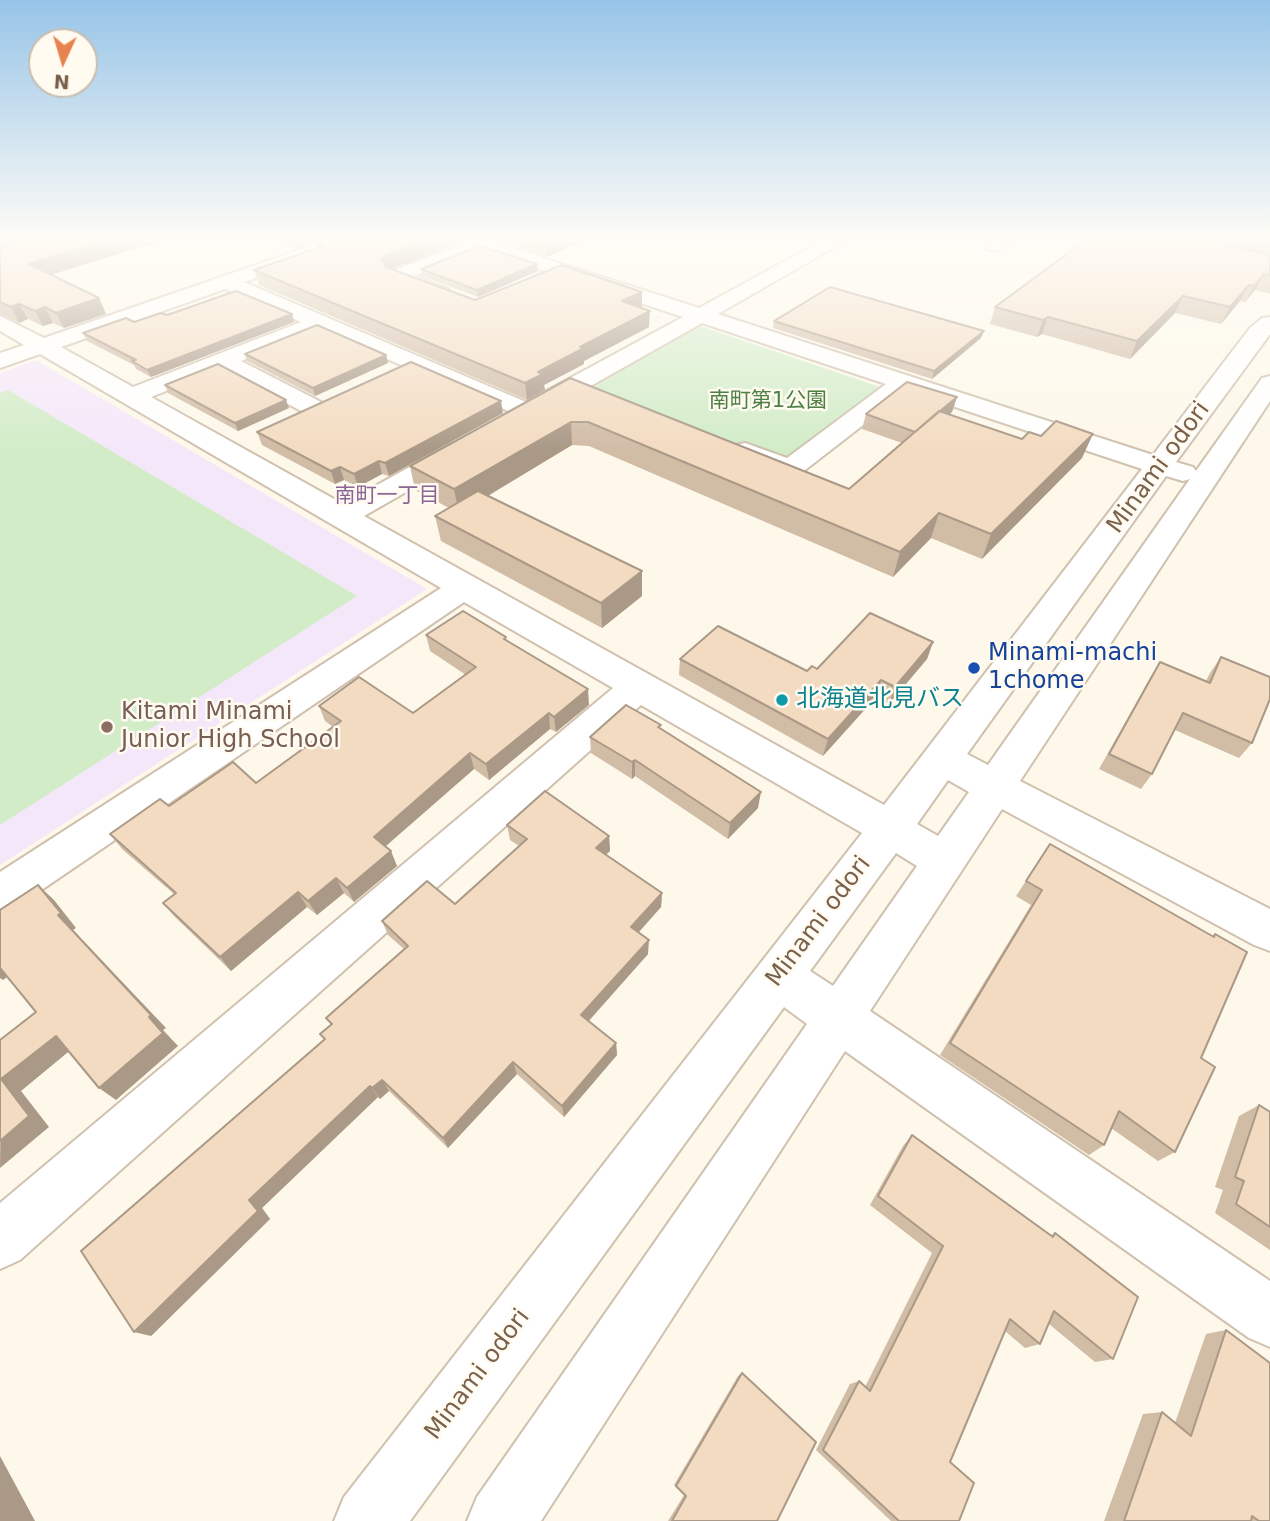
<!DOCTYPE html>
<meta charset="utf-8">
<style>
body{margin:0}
#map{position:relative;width:1270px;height:1521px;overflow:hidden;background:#fdf8ea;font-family:"DejaVu Sans",sans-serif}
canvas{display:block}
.north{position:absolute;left:28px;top:28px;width:70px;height:70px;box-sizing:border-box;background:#fffbf1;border:2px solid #c9bdaf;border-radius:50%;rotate:184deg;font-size:19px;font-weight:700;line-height:28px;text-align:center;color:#79614c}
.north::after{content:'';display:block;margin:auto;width:24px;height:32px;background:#e8824f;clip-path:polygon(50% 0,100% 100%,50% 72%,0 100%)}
</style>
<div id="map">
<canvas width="1270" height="1521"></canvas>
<div class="north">N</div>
</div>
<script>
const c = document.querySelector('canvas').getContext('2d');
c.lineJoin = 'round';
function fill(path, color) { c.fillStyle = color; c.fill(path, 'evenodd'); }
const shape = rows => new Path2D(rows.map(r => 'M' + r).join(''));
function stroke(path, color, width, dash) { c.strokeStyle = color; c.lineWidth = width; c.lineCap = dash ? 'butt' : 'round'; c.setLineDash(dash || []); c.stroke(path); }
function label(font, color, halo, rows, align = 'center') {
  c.font = font + ' "DejaVu Sans","Noto Sans JP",sans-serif'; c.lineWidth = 5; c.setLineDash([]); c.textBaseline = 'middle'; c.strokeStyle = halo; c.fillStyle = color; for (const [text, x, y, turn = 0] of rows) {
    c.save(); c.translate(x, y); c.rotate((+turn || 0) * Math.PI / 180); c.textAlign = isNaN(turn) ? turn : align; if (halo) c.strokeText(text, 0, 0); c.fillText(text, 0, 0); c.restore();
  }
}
fill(shape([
 [36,360,427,589,0,865,0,373]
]), '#f5e7fa');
fill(shape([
 [700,326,883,388,784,461,592,388],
 [8,390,357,596,0,825,0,393]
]), '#d2ecc8');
const minor = shape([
 [337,237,364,237,361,241,244,282,526,402,683,317,481,250,415,276,448,289,451,293,448,297,441,299,390,280,387,276,390,272,463,244,450,237,478,237,699,308,829,237,852,237,718,314,1153,455,1250,328,1262,318,1270,317,1270,334,1176,462,1193,467,1196,471,1262,378,1270,376,1270,401,1020,781,1270,909,1270,951,1254,945,1002,809,870,1011,1270,1281,1270,1347,1249,1338,845,1051,541,1521,467,1521,477,1497,807,1024,784,1007,410,1521,334,1521,344,1497,862,833,641,705,20,1260,0,1269,0,1203,613,688,464,602,15,908,0,914,0,872,441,588,40,354,0,368,0,353,24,345,0,331,0,316,44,338,337,237],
 [225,289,301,322,133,387,61,347,225,289],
 [702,323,886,384,787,458,745,443,736,445,732,451,736,457,780,474,790,476,800,474,907,391,1142,469,884,805,364,516,467,457,471,451,467,445,458,443,449,445,343,504,151,397,221,369,305,413,314,415,323,413,326,408,323,403,241,361,319,330,527,419,536,417,702,323],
 [1166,476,1183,481,1190,479,988,765,967,754,1166,476],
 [948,780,969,792,938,836,917,824,948,780],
 [896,853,917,866,833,986,810,971,896,853],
 [995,237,1016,237,1000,250,988,250,985,246,995,237]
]);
stroke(minor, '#d0c1af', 4);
fill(minor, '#fff');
fill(shape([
 [41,237,187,237,179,240,173,237,51,275,99,298,106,314,64,328,53,323,43,326,28,319,19,323,0,314,0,249],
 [267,237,328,237,295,249],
 [335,237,456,237,457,244,390,269,475,300,642,292,642,307,641,308,649,327,584,361,584,364,544,385,545,390,527,400,259,285,254,270,317,248,316,244],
 [487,237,592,237,547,257],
 [1090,237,1270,237,1270,294,1255,290,1245,302,1240,301,1221,324,1175,313,1130,359,1042,334,1037,337,990,324,995,307],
 [537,264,538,271,478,297,422,276,421,269],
 [292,314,294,322,151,377,136,369,134,365,87,341,83,333,167,315],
 [774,321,981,338,932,379,773,328],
 [245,354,386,355,388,363,315,396,247,361],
 [570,378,849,489,902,443,862,429,866,414,957,397,952,412,949,415,1082,458,982,559,931,538,893,577,589,446,572,445,488,496,642,571,642,596,602,628,441,541,435,516,449,508,415,490,410,466],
 [165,385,289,408,238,431,168,393],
 [503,413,389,476,382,474,358,487,344,480,335,484,262,445,257,432],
 [426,635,506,637,507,641,589,705,556,732,550,729,489,780,474,769,386,846,397,866,354,902,344,893,317,915,307,907,231,971,175,917,163,903,174,894,122,849,110,834,169,806,256,783,333,727,325,721,319,706,413,713,466,675,430,651],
 [933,642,927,659,889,704,876,697,823,756,679,675,680,659,807,671],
 [1221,657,1252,743,1239,758,1175,730,1152,774,1141,789,1099,769,1150,678,1160,662,1206,681,1210,673],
 [660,729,758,808,728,839,635,776,632,779,591,753,590,737],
 [507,825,609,836,610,851,606,854,662,893,661,907,638,933,648,954,589,1021,616,1043,617,1055,564,1117,517,1074,448,1148,389,1091,380,1099,378,1097,262,1208,270,1219,151,1336,325,1040,320,1034,331,1025,326,1018,404,949,388,935,382,921,455,904,519,846,510,840],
 [1050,844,1212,936,1215,934,1201,1058,1175,1152,1158,1161,1111,1128,1104,1145,1089,1155,940,1055,1031,905,1016,896],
 [1259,1105,1270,1112,1270,1250,1215,1213,1223,1190,1215,1187,1239,1116],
 [912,1135,1051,1235,1055,1233,1113,1359,1095,1362,1049,1324,1040,1344,1025,1348,1005,1331,950,1462,959,1521,891,1521,816,1450,850,1384,859,1381,865,1387,932,1253,870,1205,903,1146],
 [1226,1330,1270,1521,1104,1521,1143,1414,1162,1412,1175,1423,1206,1334],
 [742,1373,777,1521,668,1521,684,1495,674,1485,738,1376]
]), '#d1bca6');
fill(shape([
 [0,237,38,237,0,248],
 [120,237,173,237,37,279,29,264],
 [292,237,328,237,295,249],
 [433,237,456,237,457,244,389,270,385,274,382,260,386,255],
 [557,237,592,237,547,257,546,242],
 [537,264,538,271,478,297,477,290],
 [1264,274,1255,290,1245,302,1254,286],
 [1249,285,1240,301,1221,324,1230,307],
 [642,292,642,307,622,317,622,301],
 [1183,296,1175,313,1130,359,1137,341],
 [99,298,106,314,64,328,56,313],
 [19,304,28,319,19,323,11,307],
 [45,307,53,323,43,326,35,311],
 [650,311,649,327,584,361,584,364,544,385,545,390,527,400,525,383,538,372,580,347],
 [292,314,294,322,151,377,147,370],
 [1048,317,1042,334,1037,337,1043,320],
 [984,331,981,338,932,379,934,371],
 [386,355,388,363,315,396,313,388],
 [957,397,952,412,911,447,916,432],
 [286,400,289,408,238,431,235,423],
 [501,401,503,413,389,476,385,463],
 [571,422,572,445,459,513,454,489],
 [1093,434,1082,458,982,559,991,534],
 [379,461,382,474,358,487,354,474],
 [340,467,344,480,335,484,331,471],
 [939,513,931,538,893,577,900,552],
 [642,571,642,596,602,628,601,603],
 [933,642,927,659,889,704,895,687],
 [881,680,876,697,823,756,828,739],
 [588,689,589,705,556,732,554,717],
 [549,713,550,729,489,780,486,764],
 [470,753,474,769,380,851,374,837],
 [635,760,635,776,632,779,632,762],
 [761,792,758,808,728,839,730,823],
 [609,836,610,851,597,863,596,848],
 [391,851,397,866,354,902,347,888],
 [336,878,344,893,317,915,308,901],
 [38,885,54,900,76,928,73,930,166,1028,163,1030,178,1046,116,1100,99,1088,149,1017,58,915],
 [298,892,307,907,231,971,220,957],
 [662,893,661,907,631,941,631,927],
 [649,940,648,954,583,1027,581,1015],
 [0,965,11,974,3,980,0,978],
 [56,1036,73,1048,21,1091,49,1127,0,1168,1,1079],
 [616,1043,617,1055,564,1117,562,1106],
 [513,1062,517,1074,448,1148,443,1138],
 [382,1080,389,1091,380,1099,372,1088],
 [370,1086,378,1097,262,1208,270,1219,151,1336,134,1332,249,1200],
 [0,1456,35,1521,0,1521]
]), '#aa9987');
const building = shape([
 [41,237,120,237,29,264,99,298,56,313,45,307,35,311,19,304,11,307,0,302,0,249,41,237],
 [335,237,433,237,386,255,382,260,386,267,475,300,562,265,642,292,622,301,650,311,580,347,584,348,538,372,543,374,525,383,254,270,323,246,316,244,335,237],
 [530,237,557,237,546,242,530,237],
 [1090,237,1190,237,1270,255,1270,275,1264,274,1254,286,1249,285,1230,307,1183,296,1137,341,1048,317,1043,320,995,307,1090,237],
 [480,246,537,264,477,290,421,269,480,246],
 [830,287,984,331,934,371,774,321,830,287],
 [236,291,292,314,147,370,132,361,136,360,83,333,126,318,134,322,161,313,167,315,236,291],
 [317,325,386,355,313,388,245,354,317,325],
 [411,362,501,401,385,463,379,461,354,474,340,467,331,471,257,432,411,362],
 [218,364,286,400,235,423,165,385,218,364],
 [570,378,849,489,939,411,1022,439,1029,432,1041,436,1056,421,1093,434,991,534,939,513,900,552,588,422,571,422,454,489,410,466,570,378],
 [907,382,957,397,915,432,866,414,907,382],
 [478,491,642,571,601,603,435,516,478,491],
 [463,611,506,637,504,639,588,689,554,717,549,713,486,764,470,753,374,837,391,851,347,888,336,878,308,901,298,892,220,957,163,903,176,893,110,834,160,799,169,806,233,762,256,783,341,721,319,706,359,677,413,713,476,667,426,635,463,611],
 [870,613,933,642,895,687,881,680,828,739,680,659,718,626,807,671,812,666,817,669,870,613],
 [1221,657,1270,677,1270,699,1252,743,1183,713,1152,774,1109,754,1160,662,1210,683,1221,657],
 [626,705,661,725,658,727,761,792,730,823,635,760,632,762,590,737,626,705],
 [545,791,609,836,596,848,662,893,631,927,649,940,581,1015,616,1043,562,1106,513,1062,443,1138,382,1080,372,1088,370,1086,249,1200,258,1211,134,1332,81,1251,325,1039,320,1034,332,1024,326,1018,408,946,382,921,427,881,455,904,527,839,507,825,545,791],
 [1050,844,1214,937,1215,934,1247,952,1201,1058,1215,1067,1175,1152,1119,1111,1104,1145,950,1043,1042,890,1026,881,1050,844],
 [38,885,61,913,58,915,151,1015,149,1017,163,1033,99,1088,56,1036,1,1079,29,1116,0,1141,0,1040,36,1012,0,968,0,910,38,885],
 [1259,1105,1270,1112,1270,1227,1236,1204,1244,1181,1235,1177,1259,1105],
 [912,1135,1053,1237,1055,1233,1138,1297,1113,1359,1054,1311,1040,1344,1010,1319,950,1462,974,1483,959,1521,899,1521,823,1450,859,1381,870,1391,943,1246,878,1196,912,1135],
 [1226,1330,1270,1363,1270,1521,1259,1521,1252,1516,1251,1521,1124,1521,1162,1412,1191,1436,1226,1330],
 [742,1373,816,1442,777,1521,672,1521,686,1496,676,1486,742,1373]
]);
fill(building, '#f3dbc1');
stroke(building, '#aa9987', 2);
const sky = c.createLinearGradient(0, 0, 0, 450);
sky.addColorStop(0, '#97c4e8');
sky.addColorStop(0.53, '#fefcf6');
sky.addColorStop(1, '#fefcf600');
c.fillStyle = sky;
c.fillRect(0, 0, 1270, 450);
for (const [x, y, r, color] of [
 [974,668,7,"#1a4fb4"],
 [782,700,7,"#0f9aa8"],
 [107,727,7,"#8d6e63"]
]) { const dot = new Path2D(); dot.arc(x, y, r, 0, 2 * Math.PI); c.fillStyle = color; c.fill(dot); stroke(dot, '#fffbf1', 2.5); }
label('21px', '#4e7f43', '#fffbf1', [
 ["南町第1公園",768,402]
]);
label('21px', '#8a6595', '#fffbf1', [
 ["南町一丁目",387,497]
]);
label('24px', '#79614c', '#fffbf1', [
 ["Minami odori",1159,468,-54],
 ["Minami odori",819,922,-53],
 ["Minami odori",478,1375,-53]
]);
label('24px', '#164399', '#fffbf1', [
 ["Minami-machi",988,654],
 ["1chome",988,682]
], 'left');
label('24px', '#0d838f', '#fffbf1', [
 ["北海道北見バス",796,700]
], 'left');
label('24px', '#785e54', '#fffbf1', [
 ["Kitami Minami",121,713],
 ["Junior High School",121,741]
], 'left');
</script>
